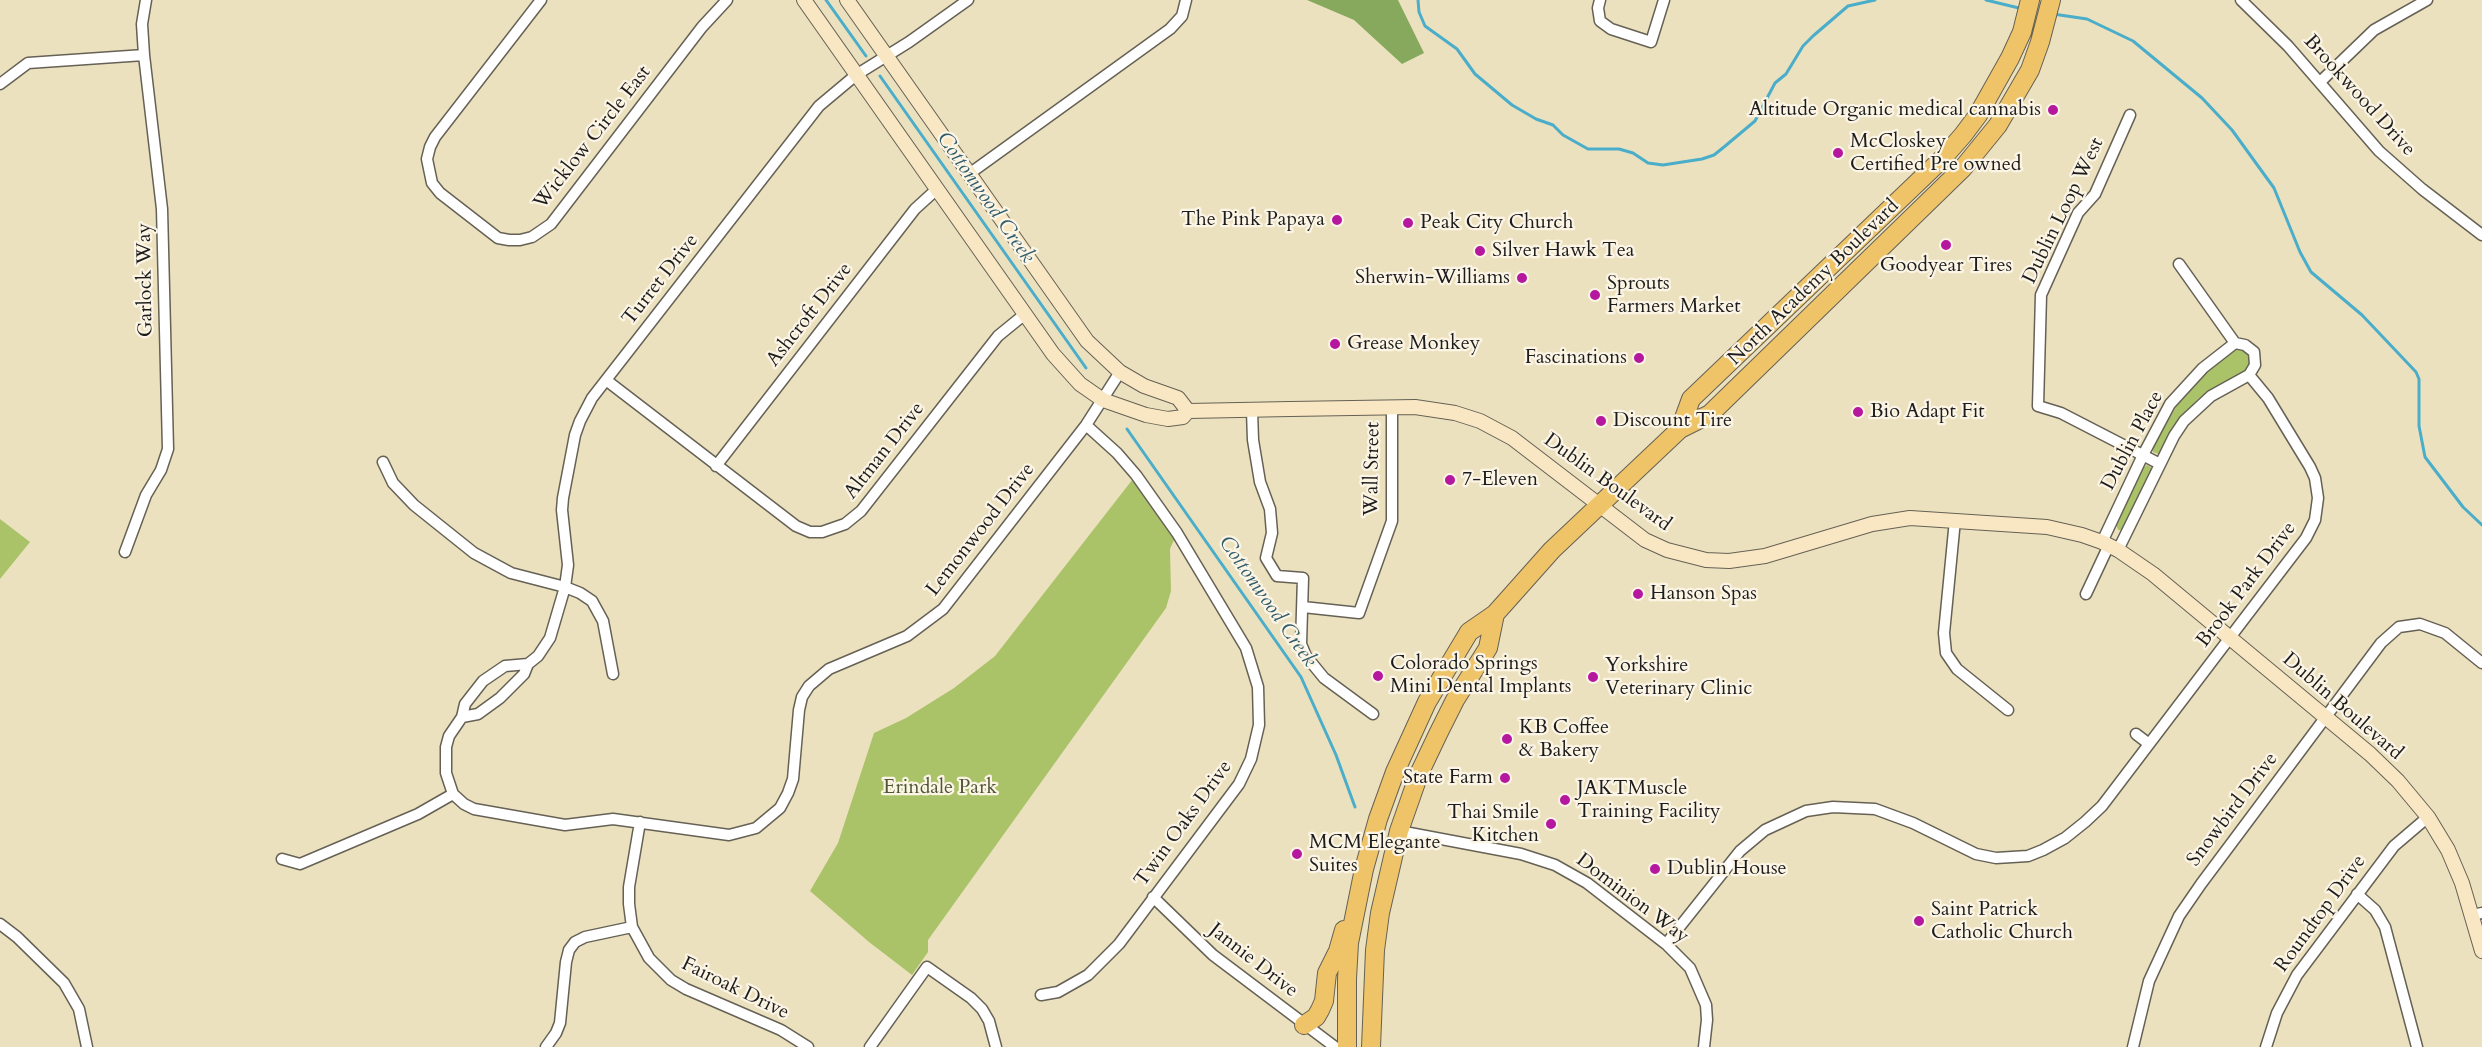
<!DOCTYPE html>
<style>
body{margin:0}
canvas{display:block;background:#ece1bf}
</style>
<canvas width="2482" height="1047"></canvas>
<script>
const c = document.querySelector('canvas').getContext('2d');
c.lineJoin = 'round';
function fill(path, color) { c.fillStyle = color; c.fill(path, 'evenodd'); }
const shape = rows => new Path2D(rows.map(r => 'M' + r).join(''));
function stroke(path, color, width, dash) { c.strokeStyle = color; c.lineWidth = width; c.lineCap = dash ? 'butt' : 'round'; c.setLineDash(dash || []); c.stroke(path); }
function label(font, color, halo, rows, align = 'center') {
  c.font = font + ' Cardo,serif'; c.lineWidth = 4.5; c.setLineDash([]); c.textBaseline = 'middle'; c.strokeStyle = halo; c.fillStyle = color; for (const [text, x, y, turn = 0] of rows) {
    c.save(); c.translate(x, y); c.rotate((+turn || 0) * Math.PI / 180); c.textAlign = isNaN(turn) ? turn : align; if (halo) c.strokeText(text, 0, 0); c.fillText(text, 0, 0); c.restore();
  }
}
fill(shape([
 [2236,350,2244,350,2249,355,2250,364,2245,372,2215,387,2198,399,2173,428,2160,452,2158,454,2153,452,2153,447,2180,400,2204,373],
 [2147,465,2151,467,2151,471,2123,530,2118,530,2116,524,2143,468],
 [1136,475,1177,533,1170,549,1171,591,1166,608,928,940,928,952,912,975,869,942,810,891,838,843,874,733,906,718,954,688,995,656],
 [0,519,30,542,0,579]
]), '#aac369');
fill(shape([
 [1307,0,1398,0,1424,53,1402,64,1354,20]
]), '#87a95d');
stroke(shape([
 [826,0,866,56],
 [1418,0,1419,12,1425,26,1457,49,1475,74,1512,105,1536,119,1553,125,1563,135,1588,149,1619,149,1633,153,1648,163,1663,165,1702,159,1714,155,1724,147,1755,121,1775,83,1786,74,1803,46,1813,36,1848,6,1875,0],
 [1986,0,2023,9],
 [2053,14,2087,19,2133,41,2202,98,2232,130,2274,188,2300,252,2311,272,2362,315,2416,372,2419,379,2419,426,2425,457,2463,507,2482,525],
 [880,76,1086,368],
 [1127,429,1301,677,1336,755,1355,807]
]), '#4aadc9', 3);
const street = shape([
 [541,0,435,137,430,147,427,159,432,183,440,193,498,238,509,240,520,240,532,237,551,224,702,27,727,0],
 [1600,0,1598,8,1600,21,1611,29,1651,42,1664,0],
 [2241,0,2288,46,2379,151,2422,189,2482,235],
 [2320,82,2374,30,2427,0],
 [0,84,28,63,144,55],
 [2130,115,2095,194,2078,213,2041,295,2038,406,2061,413,2160,464],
 [969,174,1170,29,1182,16,1186,0],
 [606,380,796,526,810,532,822,532,845,524,861,511,998,336,1025,314],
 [1252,411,1253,440,1260,482,1270,509,1272,533,1266,558,1277,576,1303,578,1301,644,1306,656,1324,678,1373,714],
 [383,462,393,483,414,505,474,553,511,573,565,587,580,593,592,601,603,621,613,674],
 [716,466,915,209,937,189],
 [1955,520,1944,633,1946,653,1957,669,2008,710],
 [2102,542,2143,455,2170,404,2203,368,2235,343],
 [2118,550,2174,436,2184,421,2211,396,2249,375,2255,365,2254,352,2245,345,2235,343,2179,264],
 [125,552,146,495,161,470,168,449,162,209,144,55,142,24,146,0],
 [2086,594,2109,545],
 [1303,607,1359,613,1392,521,1392,408],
 [528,664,505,666,483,681,465,704,462,717,449,736,446,747,446,773,453,794,464,804,474,809,565,825,613,819,729,835,756,828,780,808,788,793,793,779,799,710,802,697,809,686,829,669,907,636,943,609,1086,425,1120,372],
 [462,717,478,714,500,698,524,674,528,664,538,656,550,638,565,587,568,565,562,510,563,498,575,435,580,421,592,398,819,106,856,75,909,42,968,0],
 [2136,734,2149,744],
 [640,822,629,887,629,904,632,927,649,958,671,980,686,989,781,1030,808,1047],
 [1399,831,1521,854,1555,865,1587,883,1666,944,1690,968,1706,1005,1707,1020,1704,1047],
 [282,859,300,864,418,814,453,794],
 [2357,894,2375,910,2385,927,2417,1047],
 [1153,897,1213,955,1335,1047],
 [2472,915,2482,913],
 [0,924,17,937,64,983,79,1009,87,1047],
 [1666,944,1740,851,1765,830,1806,811,1833,807,1875,809,1913,823,1976,854,1996,858,2028,856,2043,850,2065,838,2085,822,2102,806,2241,623,2306,538,2315,520,2318,498,2315,478,2310,467,2268,398,2249,375],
 [1041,995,1058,992,1088,975,1119,944,1239,784,1251,759,1259,725,1258,687,1246,648,1177,533,1136,475,1117,453,1086,425],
 [546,1047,556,1033,560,1023,566,962,569,950,575,942,585,937,632,927],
 [870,1047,927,967,971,998,982,1009,989,1021,996,1047],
 [2133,1047,2149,981,2179,916,2201,884,2381,643,2399,627,2420,624,2445,633,2482,663],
 [2266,1047,2277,1013,2297,975,2394,846,2428,817]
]);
const secondary = shape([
 [804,0,1053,354,1080,384,1103,400,1146,415,1168,419,1183,417,1188,411,1290,409,1415,407,1455,413,1480,421,1512,438,1645,540,1667,550,1706,560,1729,561,1765,556,1872,524,1910,518,2047,527,2082,535,2102,542,2118,550,2153,574,2370,754,2398,781,2428,817,2448,850,2462,883,2482,951],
 [847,0,1087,341,1120,372,1144,386,1178,398,1188,411]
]);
const highway = shape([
 [1680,429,1691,399,1942,159,1963,135,1978,115,2010,58,2022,32,2030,0],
 [1304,1025,1316,1017,1320,1010,1324,1001,1327,973,1338,951,1344,930],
 [1347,1047,1347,979,1349,943,1364,869,1378,819,1395,772,1427,702,1469,632,1495,614,1552,550,1680,429,1710,414,1963,168,1998,125,2030,70,2040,42,2051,0],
 [1371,1047,1375,950,1380,913,1399,831,1419,774,1438,734,1455,700,1488,648,1495,614]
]);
stroke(street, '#656155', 13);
stroke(secondary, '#656155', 16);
stroke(highway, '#656155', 20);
stroke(street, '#fff', 10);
stroke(secondary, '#f9e7c3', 14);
stroke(highway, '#efc469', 18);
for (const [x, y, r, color] of [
 [2053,110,6,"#b5179e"],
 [1838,153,6,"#b5179e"],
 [1337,220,6,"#b5179e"],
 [1408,223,6,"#b5179e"],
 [1946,245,6,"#b5179e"],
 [1480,251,6,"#b5179e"],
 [1522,278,6,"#b5179e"],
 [1595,295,6,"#b5179e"],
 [1335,344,6,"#b5179e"],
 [1639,358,6,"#b5179e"],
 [1858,412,6,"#b5179e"],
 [1601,421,6,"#b5179e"],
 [1450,480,6,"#b5179e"],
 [1638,594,6,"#b5179e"],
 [1378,676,6,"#b5179e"],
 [1593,677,6,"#b5179e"],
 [1507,739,6,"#b5179e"],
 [1505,778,6,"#b5179e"],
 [1565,800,6,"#b5179e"],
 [1551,824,6,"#b5179e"],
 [1297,854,6,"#b5179e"],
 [1655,869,6,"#b5179e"],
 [1919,921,6,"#b5179e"]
]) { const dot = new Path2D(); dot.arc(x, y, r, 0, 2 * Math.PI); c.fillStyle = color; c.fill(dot); stroke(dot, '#fcf5e5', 2); }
label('20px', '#1c1c1c', '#fcf5e5', [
 ["Brookwood Drive",2359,96,48],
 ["Wicklow Circle East",593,138,-52],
 ["Dublin Loop West",2064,211,-64],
 ["Garlock Way",146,280,-91],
 ["Turret Drive",661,280,-52],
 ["North Academy Boulevard",1814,283,-44],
 ["Ashcroft Drive",810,315,-52],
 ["Dublin Place",2133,441,-62],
 ["Altman Drive",885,451,-52],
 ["Wall Street",1373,469,-89],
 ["Dublin Boulevard",1607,483,36],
 ["Lemonwood Drive",981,530,-52],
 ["Brook Park Drive",2247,585,-53],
 ["Dublin Boulevard",2342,707,41],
 ["Snowbird Drive",2233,810,-53],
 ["Twin Oaks Drive",1184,824,-54],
 ["Dominion Way",1632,899,37],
 ["Roundtop Drive",2321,914,-54],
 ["Jannie Drive",1253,961,38],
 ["Fairoak Drive",735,989,26]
]);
label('20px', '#1c1c1c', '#fcf5e5', [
 ["Altitude Organic medical cannabis",2041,110,"right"],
 ["McCloskey",1850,142],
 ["Certified Pre owned",1850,165],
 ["The Pink Papaya",1325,220,"right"],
 ["Peak City Church",1420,223],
 ["Silver Hawk Tea",1492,251],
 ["Goodyear Tires",1946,266,"center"],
 ["Sherwin-Williams",1510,278,"right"],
 ["Sprouts",1607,284],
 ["Farmers Market",1607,307],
 ["Grease Monkey",1347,344],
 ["Fascinations",1627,358,"right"],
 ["Bio Adapt Fit",1870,412],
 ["Discount Tire",1613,421],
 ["7-Eleven",1462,480],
 ["Hanson Spas",1650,594],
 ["Colorado Springs",1390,664],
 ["Mini Dental Implants",1390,687],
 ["Yorkshire",1605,666],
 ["Veterinary Clinic",1605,689],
 ["KB Coffee",1519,728],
 ["& Bakery",1519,751],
 ["State Farm",1493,778,"right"],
 ["JAKTMuscle",1577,789],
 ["Training Facility",1577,812],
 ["Thai Smile",1539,813,"right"],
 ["Kitchen",1539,836,"right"],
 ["MCM Elegante",1309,843],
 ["Suites",1309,866],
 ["Dublin House",1667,869],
 ["Saint Patrick",1931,910],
 ["Catholic Church",1931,933]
], 'left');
label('20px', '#4e5637', '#fcf5e5', [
 ["Erindale Park",940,788]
]);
label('italic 21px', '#315d6a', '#fcf5e5', [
 ["Cottonwood Creek",985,198,55],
 ["Cottonwood Creek",1267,602,55]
]);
</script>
